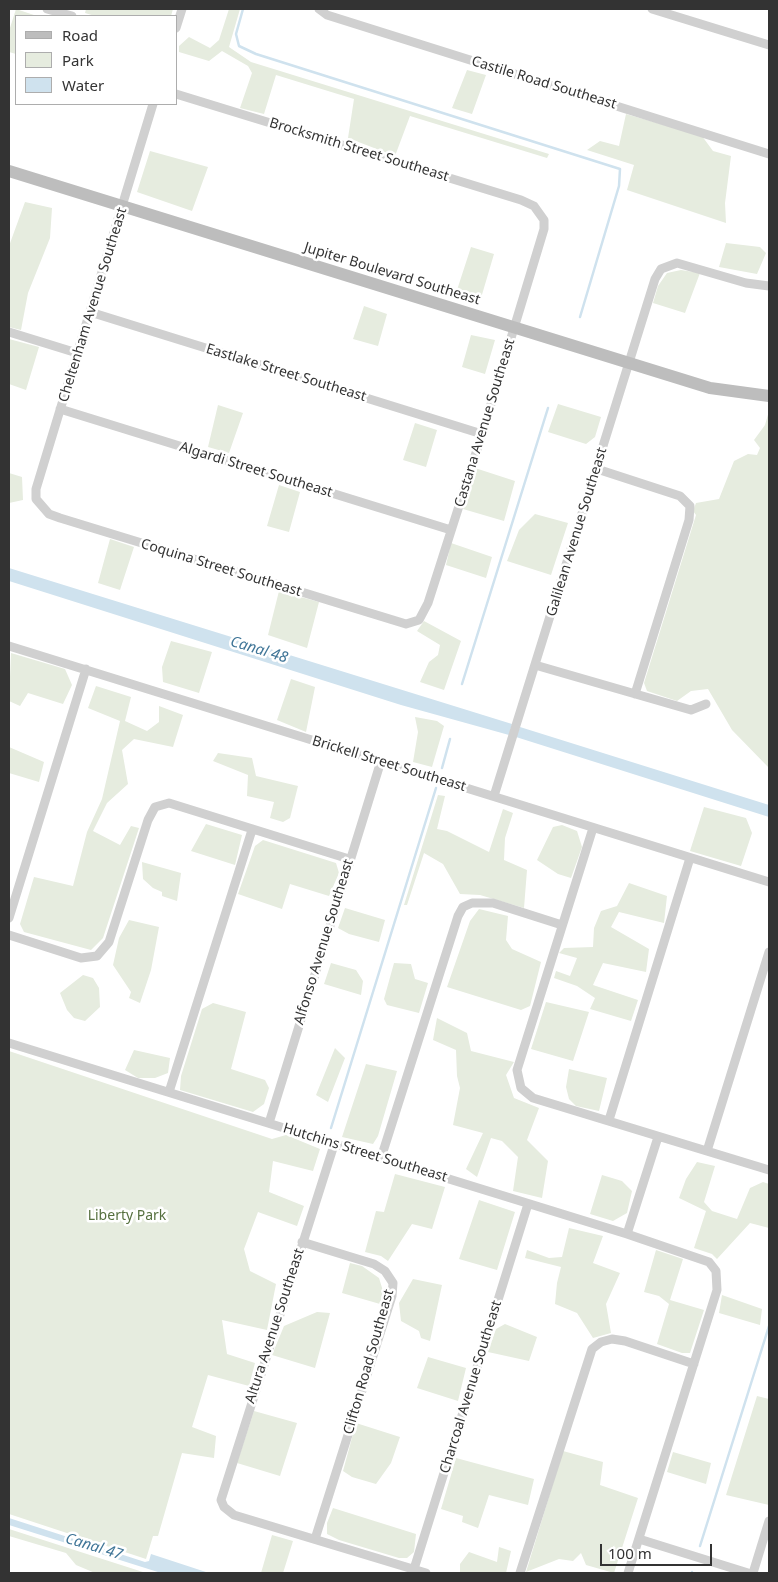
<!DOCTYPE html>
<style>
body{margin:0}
#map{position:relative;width:778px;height:1582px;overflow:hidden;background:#fff;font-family:"Noto Sans",sans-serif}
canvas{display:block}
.frame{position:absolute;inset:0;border:10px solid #333;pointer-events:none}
.legend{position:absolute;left:15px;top:15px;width:162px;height:90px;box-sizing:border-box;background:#fff;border:1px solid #adadad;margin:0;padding:6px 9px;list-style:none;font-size:15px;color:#333}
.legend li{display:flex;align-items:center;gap:10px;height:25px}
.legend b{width:25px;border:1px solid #adadad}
.scale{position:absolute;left:600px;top:1544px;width:112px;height:22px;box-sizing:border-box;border:2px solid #333;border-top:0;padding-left:6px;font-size:15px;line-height:18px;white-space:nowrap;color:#333;-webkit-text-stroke:4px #fff;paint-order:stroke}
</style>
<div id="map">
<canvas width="778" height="1582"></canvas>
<div class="frame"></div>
<ul class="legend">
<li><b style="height:6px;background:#bdbdbd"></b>Road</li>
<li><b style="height:14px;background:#e6ecdf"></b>Park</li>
<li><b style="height:14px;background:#cfe2ee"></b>Water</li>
</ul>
<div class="scale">100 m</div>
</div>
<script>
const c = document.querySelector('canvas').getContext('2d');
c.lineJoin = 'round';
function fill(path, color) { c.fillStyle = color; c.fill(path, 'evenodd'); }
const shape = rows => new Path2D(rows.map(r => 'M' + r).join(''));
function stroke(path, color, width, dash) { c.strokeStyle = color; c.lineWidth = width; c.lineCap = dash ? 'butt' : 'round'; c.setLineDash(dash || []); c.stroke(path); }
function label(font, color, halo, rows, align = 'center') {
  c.font = font + ' "Noto Sans",sans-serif'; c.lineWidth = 5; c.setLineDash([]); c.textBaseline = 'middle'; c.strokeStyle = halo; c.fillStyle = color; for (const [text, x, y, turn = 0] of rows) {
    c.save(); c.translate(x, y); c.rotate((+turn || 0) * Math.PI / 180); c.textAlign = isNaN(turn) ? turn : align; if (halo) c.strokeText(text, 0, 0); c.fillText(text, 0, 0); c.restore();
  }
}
fill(shape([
 [16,9,34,15,16,16,16,54,9,52,9,31],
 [86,9,173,9,171,16,95,16,85,13],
 [229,9,240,9,229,47,251,62,549,154,547,158,410,116,395,156,348,138,354,99,276,75,264,114,240,108,252,73,248,66,222,51,209,61,179,52,179,46,189,37,210,48,219,40],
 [467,70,486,75,472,114,452,108],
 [626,114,702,136,713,151,731,156,725,203,726,223,627,190,634,165,587,150,600,141,619,146],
 [150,151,208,167,192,211,137,192],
 [25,202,52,208,50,238,28,293,21,330,9,327,9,246],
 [726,243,760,247,766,253,757,274,719,267],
 [471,247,494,254,481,298,457,290],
 [681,270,700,273,685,313,653,303,658,286,667,273],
 [364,306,387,314,378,346,353,339],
 [471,335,495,340,485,374,462,367],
 [9,339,39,347,26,390,9,384],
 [558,404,601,417,595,437,586,444,548,432],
 [218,405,243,413,229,453,208,447],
 [769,411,769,768,732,730,708,689,691,691,677,701,647,691,644,683,696,515,693,511,696,503,719,499,734,461,748,454,757,455,760,448,754,440,765,425],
 [415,423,437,430,426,467,403,460],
 [475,468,515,481,504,521,463,509],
 [9,473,22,477,23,500,9,503],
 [279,485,300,492,289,532,267,526],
 [535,514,568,523,551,575,507,561,519,530],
 [110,539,134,547,120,590,98,583],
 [451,543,492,557,486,578,446,565],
 [279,591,319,602,307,648,268,635],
 [424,621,461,641,444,690,420,682,429,662,438,655,440,645,417,631],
 [171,641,212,652,199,693,163,682,162,667],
 [11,653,65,669,72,685,63,704,28,693,20,706,9,701],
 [291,679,315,687,306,732,277,720],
 [96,686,131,697,125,721,147,731,159,722,159,706,183,715,173,747,134,739,122,750,128,784,107,803,93,831,120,845,131,826,139,828,103,938,91,950,24,932,20,924,34,877,73,886,87,832,102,799,120,721,88,708],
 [415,717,437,721,444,726,432,767,413,762,418,732],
 [9,747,44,762,39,782,9,773],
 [218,753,252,758,256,776,298,786,290,818,283,822,270,818,274,802,247,796,248,775,213,761],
 [438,795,445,796,437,829,447,831,489,852,503,809,513,813,505,838,504,860,527,870,524,908,480,895,460,894,443,864,424,853,407,905,404,905],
 [704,807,746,818,752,833,741,866,690,851],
 [206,824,242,835,235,865,191,851],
 [562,825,577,831,582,847,571,878,558,874,537,860,553,827],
 [263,840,336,863,339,873,329,896,290,884,282,909,238,894,255,846],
 [142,862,181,873,177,901,162,896,162,892,153,888,143,879],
 [629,883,667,896,664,923,619,912,611,927,649,949,646,972,603,963,593,985,638,1000,631,1021,590,1009,595,998,577,986,554,978,556,971,570,976,577,958,559,953,564,948,593,947,594,928,601,911,617,906],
 [345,908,385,920,379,942,349,934,338,928],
 [479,909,508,916,506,940,512,949,541,962,530,1006,521,1010,447,987,470,921],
 [129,920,159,927,151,970,140,1003,129,998,131,992,113,965,119,938],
 [331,963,356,970,363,981,361,995,324,984],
 [394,963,411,964,415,979,428,983,419,1013,387,1005,384,999],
 [83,975,93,978,99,988,100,1007,85,1021,74,1018,67,1010,60,993],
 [546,1002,589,1012,573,1061,531,1049],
 [213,1003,246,1012,231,1069,265,1080,269,1088,264,1104,253,1112,180,1090,181,1076,202,1009],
 [437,1018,467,1033,471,1051,514,1062,506,1075,514,1098,539,1108,527,1140,548,1161,542,1198,513,1191,518,1157,502,1141,491,1138,477,1177,466,1169,483,1133,453,1125,460,1088,457,1076,456,1050,433,1040],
 [335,1048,345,1058,328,1102,316,1095],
 [134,1050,170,1058,168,1073,155,1078,138,1078,125,1070],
 [9,1051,272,1139,286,1135,320,1149,313,1171,273,1161,269,1192,304,1206,297,1226,258,1212,244,1249,250,1271,276,1284,267,1330,222,1320,227,1354,255,1363,249,1386,208,1375,192,1427,216,1436,214,1458,182,1453,158,1536,153,1536,146,1559,9,1514],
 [366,1064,397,1071,378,1136,373,1144,342,1137],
 [569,1069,607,1078,599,1111,576,1106,569,1099,566,1087],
 [697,1162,715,1166,704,1202,712,1211,737,1219,750,1188,763,1182,769,1184,769,1228,750,1223,717,1259,712,1254,694,1248,706,1211,679,1198,686,1179],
 [395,1174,445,1187,432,1229,412,1224,388,1261,381,1256,365,1252,376,1211,384,1212],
 [602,1175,622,1181,632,1191,627,1213,613,1221,590,1214],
 [479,1200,515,1212,497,1270,459,1259],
 [569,1228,603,1236,593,1263,620,1273,606,1304,611,1333,593,1338,577,1313,555,1304,557,1283,561,1267,525,1258,527,1250,549,1258,562,1257],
 [656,1250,683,1259,670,1300,704,1310,690,1353,682,1353,657,1344,669,1304,659,1296,644,1292],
 [350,1263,362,1266,379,1278,383,1291,380,1304,342,1293],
 [413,1279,442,1285,430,1341,421,1338,419,1331,401,1321,399,1303],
 [722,1295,762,1309,760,1325,719,1313],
 [317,1312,330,1313,315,1368,272,1355,284,1326],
 [505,1324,537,1337,529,1361,488,1352,496,1329],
 [428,1357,466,1368,458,1401,417,1388],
 [757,1396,769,1399,769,1505,726,1495],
 [254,1411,297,1423,280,1476,237,1463],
 [356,1423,400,1437,391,1463,376,1484,352,1477,343,1471],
 [563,1451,603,1462,600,1485,638,1498,614,1573,586,1565,581,1553,573,1561,559,1559,526,1572],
 [673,1452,711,1463,706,1484,667,1472],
 [456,1458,534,1479,528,1505,489,1495,478,1528,462,1522,463,1516,441,1509],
 [333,1508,416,1534,414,1552,407,1558,399,1558,339,1540,327,1534,327,1523],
 [9,1529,146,1573,95,1573,76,1565,66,1553,9,1536],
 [272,1535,293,1541,283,1573,261,1573],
 [499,1547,511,1551,506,1573,460,1573,460,1564,469,1552,497,1562]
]), '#e6ecdf');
fill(shape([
 [9,568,512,724,509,735,401,705,9,581],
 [520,727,769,805,769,817,516,737],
 [9,1518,145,1562,149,1561,151,1554,209,1573,161,1573,9,1525]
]), '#cfe2ee');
stroke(shape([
 [243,9,236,34,239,46,256,54,620,169,619,186,580,317],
 [462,684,548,408],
 [442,768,450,739],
 [331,1128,436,788],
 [700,1546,769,1326],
 [692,1573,692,1572]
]), '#cfe2ee', 2.5);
stroke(shape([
 [47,9,72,16],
 [319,9,327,15,769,154],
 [652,9,769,45],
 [176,28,182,9],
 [153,104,36,489,36,499,49,514,60,518,406,624,419,620,428,603,482,434,544,229,544,220,534,206,521,200,176,94],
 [90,312,482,434],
 [9,332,77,353],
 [60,409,451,530],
 [597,469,680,496,690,506,689,520,635,694],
 [9,646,769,882],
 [535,665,691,710,706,704],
 [494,796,655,279,661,269,677,263,746,283,769,286],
 [593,828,517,1070,521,1088,533,1098,769,1170],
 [9,918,86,669],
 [9,935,81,958,97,956,109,942,148,820,155,807,169,803,349,859],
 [9,1043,627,1234,709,1262,716,1271,717,1290,628,1573],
 [169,1092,252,830],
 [609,1120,690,858],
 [269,1123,381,761],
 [334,1145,221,1500,224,1507,234,1515,426,1573],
 [707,1151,769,952],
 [381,1158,458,916,463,907,472,903,493,903,562,925],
 [627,1234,658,1137],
 [302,1242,374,1264,385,1271,393,1283,392,1296,315,1539],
 [639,1539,748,1573],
 [414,1569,528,1204],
 [520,1573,592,1349,601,1342,612,1339,625,1341,694,1364],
 [753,1573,769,1521]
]), '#d0d0d0', 9);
stroke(shape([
 [9,171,710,388,769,396]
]), '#bdbdbd', 12);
label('14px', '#333', '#fff', [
 ["Castile Road Southeast",544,83,17],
 ["Brocksmith Street Southeast",359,150,17],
 ["Jupiter Boulevard Southeast",392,274,17],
 ["Cheltenham Avenue Southeast",93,305,-73],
 ["Eastlake Street Southeast",286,373,17],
 ["Castana Avenue Southeast",485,423,-73],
 ["Algardi Street Southeast",256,470,17],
 ["Galilean Avenue Southeast",577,532,-73],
 ["Coquina Street Southeast",221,568,17],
 ["Brickell Street Southeast",389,764,17],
 ["Alfonso Avenue Southeast",324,942,-73],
 ["Hutchins Street Southeast",365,1153,17],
 ["Altura Avenue Southeast",275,1326,-72],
 ["Clifton Road Southeast",369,1362,-74],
 ["Charcoal Avenue Southeast",471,1387,-73]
]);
label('14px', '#56703f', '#fff', [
 ["Liberty Park",127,1216]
]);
label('italic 15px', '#3f7597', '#fff', [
 ["Canal 48",259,650,17],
 ["Canal 47",94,1547,17]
]);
</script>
